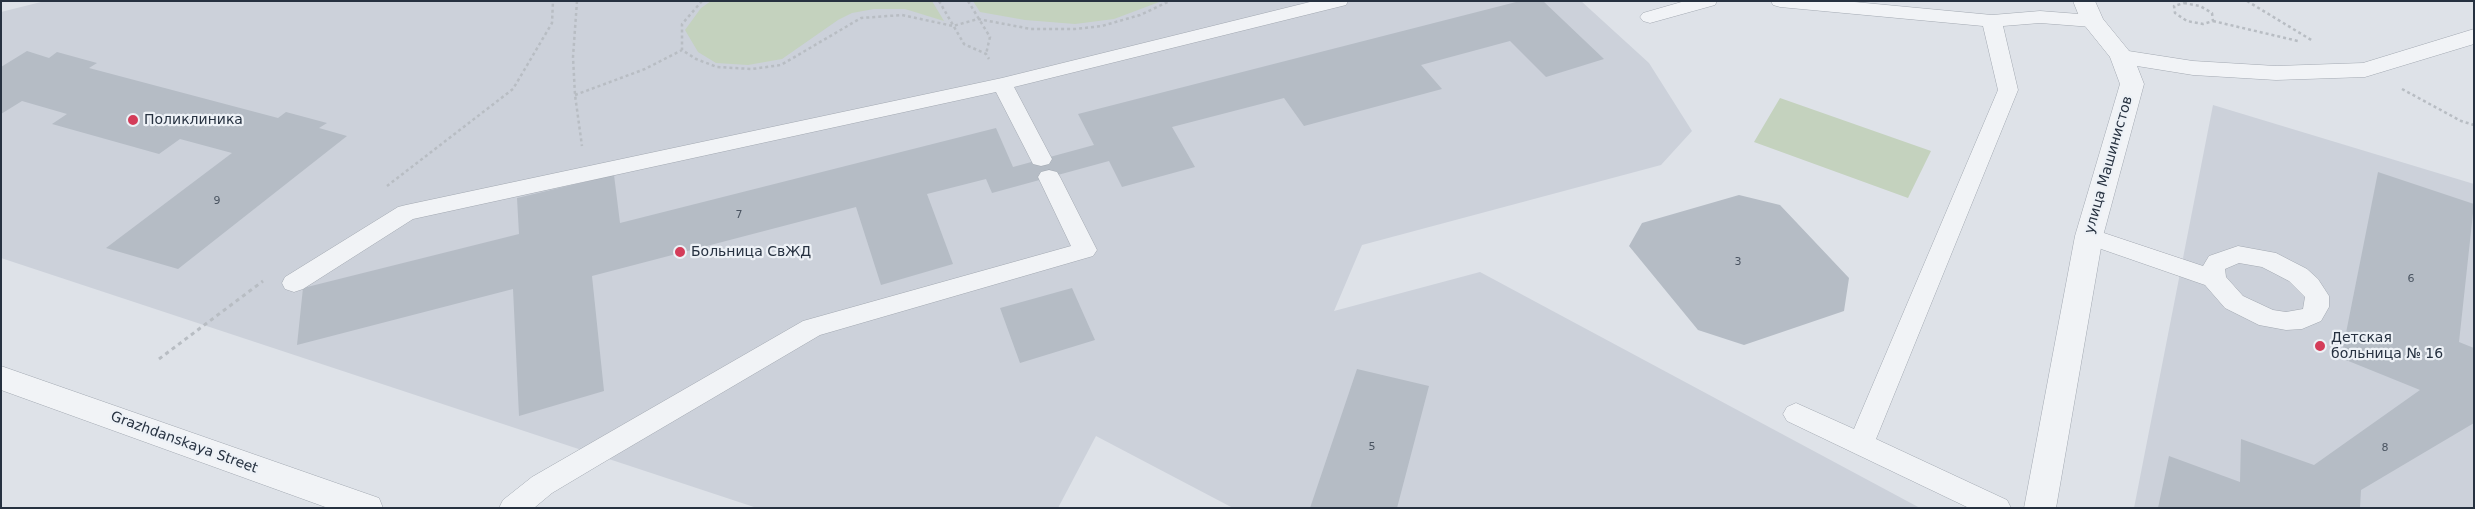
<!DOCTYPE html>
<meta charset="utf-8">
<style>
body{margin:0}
#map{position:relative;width:2475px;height:509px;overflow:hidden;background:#dee2e8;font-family:"DejaVu Sans",sans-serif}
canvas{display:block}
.frame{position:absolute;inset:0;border:2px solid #263140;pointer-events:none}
</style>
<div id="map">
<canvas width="2475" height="509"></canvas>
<div class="frame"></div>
</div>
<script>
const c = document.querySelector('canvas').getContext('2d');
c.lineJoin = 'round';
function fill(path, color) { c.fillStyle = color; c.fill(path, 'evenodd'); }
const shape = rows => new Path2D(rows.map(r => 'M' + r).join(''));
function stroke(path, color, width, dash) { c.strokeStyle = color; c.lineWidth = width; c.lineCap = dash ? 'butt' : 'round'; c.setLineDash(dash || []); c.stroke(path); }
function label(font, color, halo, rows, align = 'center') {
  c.font = font + ' "DejaVu Sans",sans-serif'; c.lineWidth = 4.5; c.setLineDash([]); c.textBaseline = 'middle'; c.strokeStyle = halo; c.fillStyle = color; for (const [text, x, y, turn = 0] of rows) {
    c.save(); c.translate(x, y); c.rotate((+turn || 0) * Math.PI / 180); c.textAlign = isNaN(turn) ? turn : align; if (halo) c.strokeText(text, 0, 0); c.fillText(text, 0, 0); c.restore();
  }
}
fill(shape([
 [45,1,1581,1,1649,63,1692,131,1661,165,1362,245,1334,311,1480,272,1920,508,1233,508,1096,436,1058,508,757,508,1,258,1,12],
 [2213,105,2474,184,2474,508,2134,508]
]), '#ccd1da');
fill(shape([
 [711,1,932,1,944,21,905,9,874,9,852,13,838,20,782,59,748,65,716,63,698,52,685,30,701,8],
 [973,1,1162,1,1114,19,1075,24,1025,20,980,12],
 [1780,98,1931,151,1908,198,1754,142]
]), '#c4d2be');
fill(shape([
 [1520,1,1543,1,1604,59,1546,77,1510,41,1421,65,1442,89,1304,126,1284,98,1172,127,1195,167,1122,187,1109,161,992,193,986,179,927,194,953,264,881,285,856,207,592,276,604,391,519,416,513,289,297,345,303,288,519,234,517,198,614,175,620,223,996,128,1013,167,1094,145,1078,114],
 [27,51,49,58,57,52,97,63,89,68,278,118,286,112,327,123,319,128,347,136,178,269,106,248,232,153,180,139,159,154,52,124,67,114,22,101,1,114,1,67],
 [2378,172,2474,204,2459,342,2474,348,2474,423,2361,490,2360,508,2158,508,2169,456,2240,482,2241,439,2314,465,2420,390,2341,358],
 [1739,195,1780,205,1849,278,1844,311,1744,345,1698,330,1629,246,1642,223],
 [1072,288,1095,340,1020,363,1000,308],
 [1357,369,1429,386,1397,508,1310,508]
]), '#b5bcc5');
const service = shape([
 [1314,1,1348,1,1346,5,1014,87,1052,159,1049,164,1041,166,1033,164,996,92,413,219,303,289,294,292,285,289,282,283,285,277,398,207,406,205,1002,78,1314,1],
 [1685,1,1717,1,1715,5,1650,23,1643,21,1640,17,1643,13,1685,1],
 [1771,1,1844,1,1992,15,2040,11,2092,15,2099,17,2102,21,2099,25,2092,27,2040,23,2003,26,2018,90,1876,439,2007,500,2011,508,1969,508,1787,421,1783,414,1787,407,1796,403,1854,429,1998,90,1983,26,1780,7,1773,5,1771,1],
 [1049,170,1057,172,1060,177,1097,250,1093,256,820,335,604,462,552,493,534,508,499,508,503,500,532,477,803,321,1071,246,1038,177,1041,172,1049,170],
 [2089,228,2203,266,2209,256,2238,246,2276,253,2307,269,2318,279,2329,296,2329,307,2321,321,2302,329,2286,330,2259,325,2225,308,2205,285,2081,242,2077,236,2081,230,2089,228],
 [2239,263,2262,267,2289,281,2305,297,2303,309,2286,312,2273,310,2243,296,2226,277,2225,269,2239,263]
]);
const minor = shape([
 [2073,1,2095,1,2103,19,2134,57,2130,62,2122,64,2114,62,2081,21,2073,1]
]);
const tertiary = shape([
 [2474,29,2474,44,2365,77,2276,80,2193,75,2137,66,2144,84,2103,236,2056,508,2024,508,2075,236,2120,84,2110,57,2114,52,2122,50,2193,61,2276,66,2363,63,2474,29],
 [1,366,379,498,383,508,328,508,1,390,1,366]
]);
stroke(service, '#a3a9b2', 1);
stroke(minor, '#a3a9b2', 1);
stroke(tertiary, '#a3a9b2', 1);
stroke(shape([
 [577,1,573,57,575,95,582,146],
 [702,1,682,24,682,50,696,59,717,67,752,69,781,65,861,18,902,15,953,26,978,19,1031,29,1075,29,1102,26,1140,15,1170,1],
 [939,1,964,44,986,54,989,59],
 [968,1,990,37,986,54],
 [2247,1,2313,41],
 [2184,3,2200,6,2212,13,2213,21,2203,24,2187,21,2175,13,2174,6,2184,3],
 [2213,21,2298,41],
 [2402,89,2461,121,2474,125],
 [575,95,645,69,682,50],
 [387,186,513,89,552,23,553,1]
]), '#b8bdc3', 2.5, [3, 3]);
stroke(shape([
 [159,359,263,281]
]), '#b8bdc3', 3, [4, 4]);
fill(service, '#f1f3f6');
fill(minor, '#f1f3f6');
fill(tertiary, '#f1f3f6');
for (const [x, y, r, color] of [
 [133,120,6,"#d43c59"],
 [680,252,6,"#d43c59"],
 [2320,346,6,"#d43c59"]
]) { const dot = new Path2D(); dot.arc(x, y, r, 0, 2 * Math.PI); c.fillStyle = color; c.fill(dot); stroke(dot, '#edf1f6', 2); }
label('11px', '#4a5461', null, [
 ["9",217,201],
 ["7",739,215],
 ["3",1738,262],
 ["6",2411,279],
 ["5",1372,447],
 ["8",2385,448]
]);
label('14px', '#263140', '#edf1f6', [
 ["Поликлиника",144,120],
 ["Больница СвЖД",691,252],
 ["Детская",2331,338],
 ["больница № 16",2331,354]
], 'left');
label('14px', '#263140', '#edf1f6', [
 ["улица Машинистов",2109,165,-74],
 ["Grazhdanskaya Street",184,443,20]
]);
</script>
